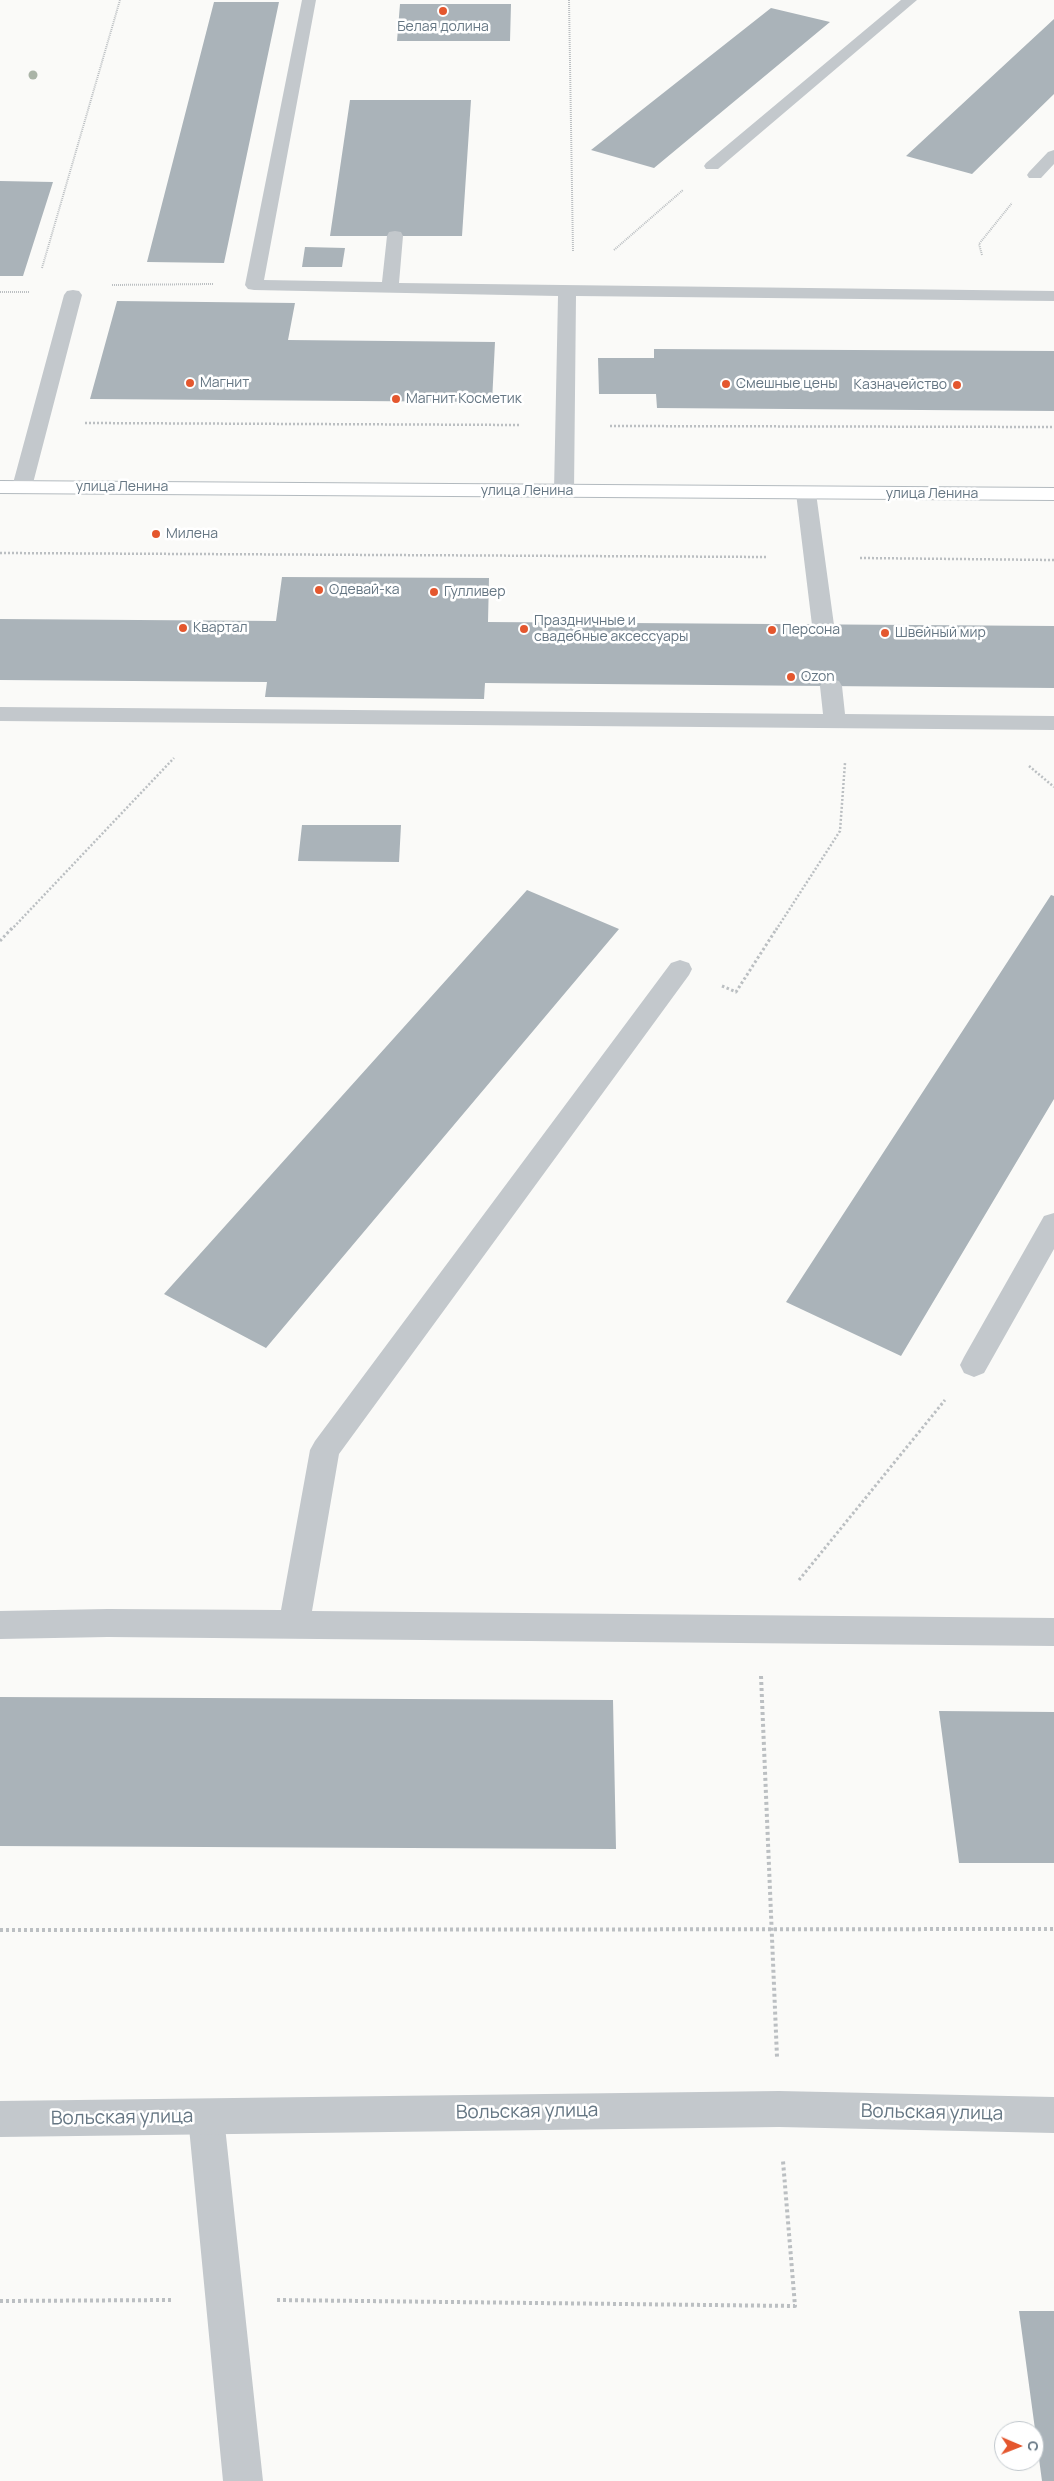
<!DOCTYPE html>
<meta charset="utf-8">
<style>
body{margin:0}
#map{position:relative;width:1054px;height:2481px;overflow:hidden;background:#fafaf8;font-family:Manrope,sans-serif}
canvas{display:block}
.north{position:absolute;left:994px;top:2421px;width:50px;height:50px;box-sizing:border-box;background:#fff;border:1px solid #c1c8cd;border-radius:50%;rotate:91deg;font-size:14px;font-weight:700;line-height:20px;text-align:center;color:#657683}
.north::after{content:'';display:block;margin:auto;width:18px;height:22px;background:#e4572e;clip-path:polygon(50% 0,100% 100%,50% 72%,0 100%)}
</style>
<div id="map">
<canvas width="1054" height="2481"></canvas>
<div class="north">С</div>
</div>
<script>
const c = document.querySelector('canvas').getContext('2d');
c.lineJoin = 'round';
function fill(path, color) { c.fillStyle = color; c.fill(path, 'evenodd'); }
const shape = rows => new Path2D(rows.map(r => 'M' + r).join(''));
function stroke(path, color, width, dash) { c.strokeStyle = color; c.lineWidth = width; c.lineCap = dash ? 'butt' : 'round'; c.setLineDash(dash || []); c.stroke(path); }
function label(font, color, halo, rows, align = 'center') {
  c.font = font + ' Manrope,sans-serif'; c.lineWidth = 5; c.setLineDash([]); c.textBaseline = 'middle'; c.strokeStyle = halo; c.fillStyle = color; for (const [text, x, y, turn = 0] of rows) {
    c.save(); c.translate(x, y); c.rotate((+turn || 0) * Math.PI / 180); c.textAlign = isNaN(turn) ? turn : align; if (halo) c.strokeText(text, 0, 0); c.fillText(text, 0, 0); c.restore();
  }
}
fill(shape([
 [214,2,279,2,224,263,147,262],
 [400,4,511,4,510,41,397,41],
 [771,8,830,22,654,168,591,150],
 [1054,19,1054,94,972,174,906,156],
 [350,100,471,100,462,236,330,236],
 [0,181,53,182,23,276,0,276],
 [305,247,345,248,342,267,302,267],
 [117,301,295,303,288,340,495,342,492,402,90,399],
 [654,349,1054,351,1054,411,657,408,656,394,599,394,598,358,654,358],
 [282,577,489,578,488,622,1054,626,1054,688,485,683,484,699,265,697,267,682,0,680,0,619,276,621],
 [302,825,401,825,399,862,298,861],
 [527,890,619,929,266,1348,164,1294],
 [1051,895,1054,896,1054,1099,901,1356,786,1302],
 [0,1697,613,1700,616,1849,0,1846],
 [939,1711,1054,1712,1054,1863,959,1863],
 [1019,2311,1054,2311,1054,2481,1042,2481]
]), '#aab3b9');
const secondary = shape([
 [0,481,1054,488,1054,500,0,493,0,481]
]);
stroke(secondary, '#b3babf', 2);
stroke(shape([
 [569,0,573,252],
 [614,250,683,190],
 [982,255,979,244,1012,203],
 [42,268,120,0],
 [112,285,213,284],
 [0,292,30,292]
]), '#bbbfc2', 2, [1, 1]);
stroke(shape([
 [85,423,521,425],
 [610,426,1054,427],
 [0,553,768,557],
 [860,558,1054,560],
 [1029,766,1054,787],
 [11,930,174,758],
 [776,930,840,831,845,763]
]), '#bbbfc2', 2.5, [2, 2]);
stroke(shape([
 [0,941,12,928],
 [722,986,736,992,777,928],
 [799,1580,945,1400]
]), '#bbbfc2', 3, [2.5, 2.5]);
stroke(shape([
 [761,1676,777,2057],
 [0,1930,1054,1929],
 [277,2300,795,2306,783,2161],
 [0,2301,171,2300]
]), '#bbbfc2', 4, [3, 3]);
fill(shape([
 [302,0,316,0,264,280,382,282,387,236,389,232,395,231,401,232,403,236,399,283,1054,291,1054,301,576,296,574,491,571,495,564,497,557,495,554,491,558,296,254,290,248,289,245,285,302,0],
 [901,0,917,0,718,169,706,169,704,166,706,163,901,0],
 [1054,150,1054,164,1041,178,1029,178,1027,175,1029,172,1048,152,1054,150],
 [73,290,79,291,82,295,32,487,29,491,15,491,12,487,64,295,67,291,73,290],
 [806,487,813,489,816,493,834,625,830,629,823,631,816,629,812,625,796,493,799,489,806,487],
 [831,679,839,681,842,686,845,714,1054,716,1054,730,0,721,0,707,823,714,820,686,823,681,831,679],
 [680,960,689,963,692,969,689,975,339,1454,312,1611,1054,1618,1054,1646,108,1637,0,1639,0,1611,108,1609,281,1610,310,1450,315,1441,671,963,680,960],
 [1054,1213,1054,1249,984,1373,974,1377,964,1373,960,1365,964,1357,1044,1216,1054,1213],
 [206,2099,219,2104,224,2117,263,2481,223,2481,188,2117,193,2104,206,2099]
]), '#c3c8cc');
fill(shape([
 [779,2091,1054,2097,1054,2133,779,2127,0,2137,0,2101,779,2091]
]), '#c3c8cc');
fill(secondary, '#fff');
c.fillStyle = '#aab4a7';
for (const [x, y] of [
 [33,75]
]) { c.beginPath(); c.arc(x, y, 4.5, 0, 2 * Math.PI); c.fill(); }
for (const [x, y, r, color] of [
 [443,11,5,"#e4572e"],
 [190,383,5,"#e4572e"],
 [726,384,5,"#e4572e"],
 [957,385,5,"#e4572e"],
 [396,399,5,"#e4572e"],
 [156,534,5,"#e4572e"],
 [319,590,5,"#e4572e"],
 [434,592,5,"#e4572e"],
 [183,628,5,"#e4572e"],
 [524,629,5,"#e4572e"],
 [772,630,5,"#e4572e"],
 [885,633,5,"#e4572e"],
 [791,677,5,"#e4572e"]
]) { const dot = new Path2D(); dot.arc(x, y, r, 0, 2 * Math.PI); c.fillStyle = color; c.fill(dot); stroke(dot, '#fff', 2); }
label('14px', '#657683', '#fff', [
 ["Белая долина",443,27,"center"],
 ["Магнит",200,383],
 ["Смешные цены",736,384],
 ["Казначейство",947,385,"right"],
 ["Магнит Косметик",406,399],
 ["Милена",166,534],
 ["Одевай-ка",329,590],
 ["Гулливер",444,592],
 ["Праздничные и",534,621],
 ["свадебные аксессуары",534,637],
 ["Квартал",193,628],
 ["Персона",782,630],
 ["Швейный мир",895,633],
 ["Ozon",801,677]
], 'left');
label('14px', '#657683', '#fff', [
 ["улица Ленина",122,487],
 ["улица Ленина",527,491],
 ["улица Ленина",932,494]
]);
label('19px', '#657683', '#fff', [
 ["Вольская улица",527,2112,-1],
 ["Вольская улица",932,2113,1],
 ["Вольская улица",122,2118,-1]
]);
</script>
